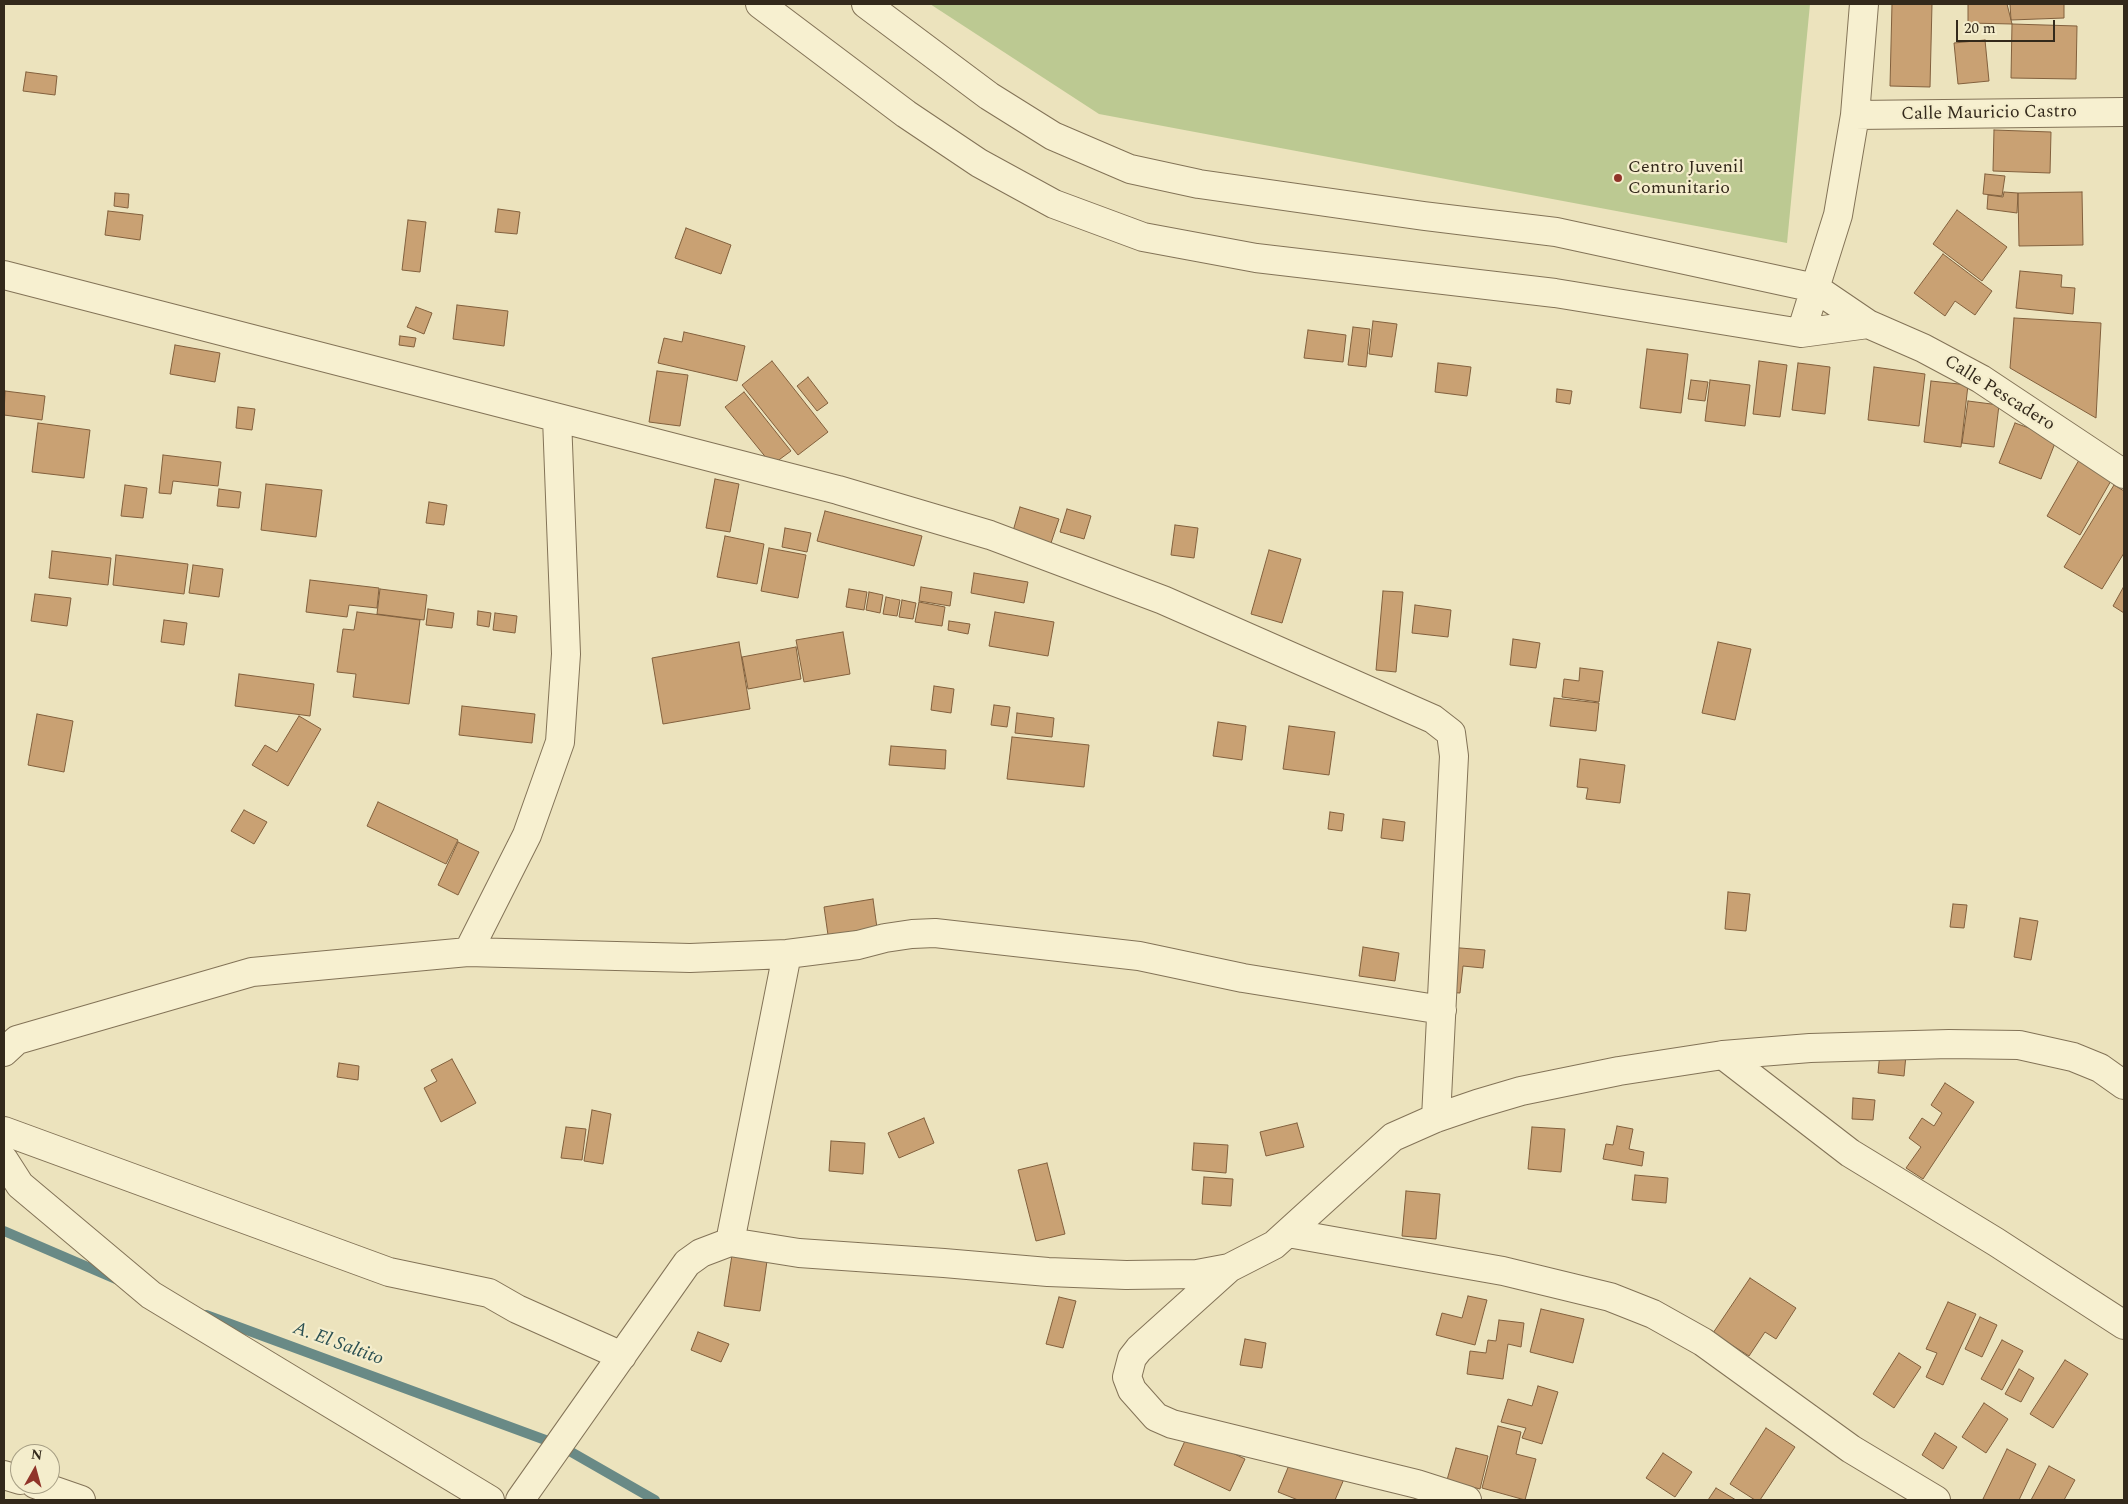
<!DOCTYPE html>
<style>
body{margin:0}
#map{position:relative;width:2128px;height:1504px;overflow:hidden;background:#ece3bd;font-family:Spectral,serif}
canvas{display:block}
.frame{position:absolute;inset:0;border:5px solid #33291b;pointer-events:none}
.north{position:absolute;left:10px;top:1444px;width:50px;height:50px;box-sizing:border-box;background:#f4edcc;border:1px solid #a79f85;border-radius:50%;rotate:7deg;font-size:14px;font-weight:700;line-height:20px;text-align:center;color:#33291b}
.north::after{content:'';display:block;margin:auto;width:18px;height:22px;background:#903429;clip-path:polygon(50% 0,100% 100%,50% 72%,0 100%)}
.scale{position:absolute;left:1956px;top:20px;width:99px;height:22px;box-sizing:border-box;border:2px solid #33291b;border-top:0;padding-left:6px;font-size:15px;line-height:18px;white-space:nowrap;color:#33291b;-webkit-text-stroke:4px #f4edcc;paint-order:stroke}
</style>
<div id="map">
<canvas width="2128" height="1504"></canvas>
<div class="frame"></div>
<div class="north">N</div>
<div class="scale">20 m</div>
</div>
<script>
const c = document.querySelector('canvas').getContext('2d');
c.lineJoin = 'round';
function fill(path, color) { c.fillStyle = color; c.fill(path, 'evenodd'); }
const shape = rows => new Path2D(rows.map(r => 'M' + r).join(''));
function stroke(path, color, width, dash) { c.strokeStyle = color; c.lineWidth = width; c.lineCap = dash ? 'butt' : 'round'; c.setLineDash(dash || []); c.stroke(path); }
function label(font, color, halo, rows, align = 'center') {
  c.font = font + ' Spectral,serif'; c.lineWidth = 4.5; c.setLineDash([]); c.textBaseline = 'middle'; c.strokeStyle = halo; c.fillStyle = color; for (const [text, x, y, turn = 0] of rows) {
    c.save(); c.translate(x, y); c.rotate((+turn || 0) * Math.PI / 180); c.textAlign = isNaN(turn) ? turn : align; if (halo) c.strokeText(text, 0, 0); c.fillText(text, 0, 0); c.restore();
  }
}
fill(shape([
 [930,4,1810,4,1787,243,1099,114]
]), '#bcc992');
stroke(shape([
 [4,1231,118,1280],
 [206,1315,559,1445,655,1500]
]), '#698a86', 10);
const building = shape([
 [1892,4,1932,4,1930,87,1890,86,1892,4],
 [1968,4,2007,4,2012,24,1968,23,1968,4],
 [2010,4,2064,4,2064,18,2011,20,2010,4],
 [2012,24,2077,26,2076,79,2011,78,2012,24],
 [1985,40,1989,81,1958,84,1954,43,1985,40],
 [26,72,57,76,55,95,23,91,26,72],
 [1994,130,2051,132,2050,173,1993,171,1994,130],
 [1985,174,2005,176,2002,196,1983,194,1985,174],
 [2004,192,2018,193,2017,213,1987,209,1988,195,2003,197,2004,192],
 [2082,192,2083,245,2019,246,2018,193,2082,192],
 [115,193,129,194,128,208,114,206,115,193],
 [498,209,520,212,517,234,495,232,498,209],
 [1957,210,2007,247,1982,281,1933,244,1957,210],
 [108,211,143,215,140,240,105,235,108,211],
 [408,220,426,222,420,272,402,270,408,220],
 [686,228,731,245,721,274,675,258,686,228],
 [1943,254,1992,291,1975,315,1955,301,1945,316,1914,293,1943,254],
 [2020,271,2062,275,2061,287,2075,288,2073,314,2016,308,2020,271],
 [457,305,508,311,504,346,453,339,457,305],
 [416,307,432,313,424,334,407,327,416,307],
 [2014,318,2101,323,2096,418,2010,368,2014,318],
 [1373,321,1397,324,1392,357,1369,354,1373,321],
 [1353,327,1370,329,1366,367,1348,365,1353,327],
 [1308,330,1346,335,1343,362,1304,358,1308,330],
 [684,332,745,346,737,381,658,363,664,338,682,342,684,332],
 [400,336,416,338,414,347,399,345,400,336],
 [175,345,220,353,215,382,170,374,175,345],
 [1647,349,1688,354,1681,413,1640,408,1647,349],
 [772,361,828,432,798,455,742,385,772,361],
 [1759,361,1787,365,1780,417,1753,414,1759,361],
 [1438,363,1471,367,1467,396,1435,392,1438,363],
 [1798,363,1830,367,1825,414,1792,410,1798,363],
 [1874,367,1925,374,1919,426,1868,420,1874,367],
 [657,371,688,375,680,426,649,422,657,371],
 [808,377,828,403,817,411,797,386,808,377],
 [1691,380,1708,382,1705,401,1688,399,1691,380],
 [1710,380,1750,385,1745,426,1705,421,1710,380],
 [1931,381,1968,385,1961,447,1924,442,1931,381],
 [1557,389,1572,391,1570,404,1556,402,1557,389],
 [5,391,45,396,42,420,4,415,5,391],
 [744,392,791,451,772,465,725,407,744,392],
 [1968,401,1999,405,1994,447,1962,443,1968,401],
 [238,407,255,409,252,430,236,428,238,407],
 [38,423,90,430,84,478,32,472,38,423],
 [2015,423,2057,438,2041,479,1999,463,2015,423],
 [2083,453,2116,472,2080,535,2047,516,2083,453],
 [163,455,221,462,218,486,173,481,171,494,159,493,163,455],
 [715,479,739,484,730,532,706,528,715,479],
 [266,484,322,490,316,537,261,530,266,484],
 [125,485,147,488,143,518,121,516,125,485],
 [2114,485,2124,491,2124,553,2102,589,2064,567,2114,485],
 [219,489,241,492,239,508,217,506,219,489],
 [429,502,447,505,444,525,426,523,429,502],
 [1020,507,1059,519,1051,543,1013,531,1020,507],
 [1067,509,1091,516,1084,539,1060,532,1067,509],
 [825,511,922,536,914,566,817,541,825,511],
 [1175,525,1198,528,1194,558,1171,555,1175,525],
 [785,528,811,533,807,552,782,547,785,528],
 [725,536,764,544,757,584,717,577,725,536],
 [769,548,806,555,798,598,761,591,769,548],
 [1269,550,1301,559,1282,623,1251,614,1269,550],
 [52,551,111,558,108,585,49,578,52,551],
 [116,555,188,564,184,594,113,585,116,555],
 [193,565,223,569,219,597,189,593,193,565],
 [974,573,1028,582,1024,603,971,593,974,573],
 [310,580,379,588,377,608,349,605,347,617,306,612,310,580],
 [2124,586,2124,613,2113,606,2124,586],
 [921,587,952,592,950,606,919,601,921,587],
 [380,589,427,595,424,620,377,614,380,589],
 [849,589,867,592,864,610,846,607,849,589],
 [1383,591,1403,592,1396,672,1376,670,1383,591],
 [869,592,883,595,880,613,866,610,869,592],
 [35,594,71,598,67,626,31,621,35,594],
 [886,597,900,600,897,616,883,614,886,597],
 [902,600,916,603,913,619,899,617,902,600],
 [919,602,945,607,942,626,915,622,919,602],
 [1415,605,1451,610,1448,637,1412,633,1415,605],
 [428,609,454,613,452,628,426,625,428,609],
 [478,611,491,613,489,627,477,625,478,611],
 [357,612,420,620,409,704,353,697,356,674,337,672,343,629,354,630,357,612],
 [995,612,1054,622,1048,656,989,646,995,612],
 [495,613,517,616,515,633,493,630,495,613],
 [164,620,187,623,184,645,161,642,164,620],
 [949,621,970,624,968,634,948,630,949,621],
 [843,632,850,674,804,682,796,640,843,632],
 [1513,639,1540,643,1536,668,1510,665,1513,639],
 [739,642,750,709,663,724,652,658,739,642],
 [1718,642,1751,649,1735,720,1702,713,1718,642],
 [796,647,801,679,748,689,742,657,796,647],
 [1580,668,1603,671,1599,702,1562,697,1564,679,1579,681,1580,668],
 [239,674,314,684,310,716,235,706,239,674],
 [934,686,954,689,951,713,931,710,934,686],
 [1554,698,1599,703,1596,731,1550,726,1554,698],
 [994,705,1010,707,1007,727,991,725,994,705],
 [462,706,535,714,532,743,459,735,462,706],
 [1017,713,1054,718,1052,737,1015,733,1017,713],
 [37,714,73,721,64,772,28,765,37,714],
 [299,716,321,729,288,786,252,765,265,745,277,752,299,716],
 [1218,722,1246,726,1242,760,1213,756,1218,722],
 [1289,726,1335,732,1329,775,1283,769,1289,726],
 [1012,737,1089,745,1084,787,1007,779,1012,737],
 [891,746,946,750,945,769,889,765,891,746],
 [1580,759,1625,765,1620,803,1586,799,1588,788,1577,787,1580,759],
 [378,802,458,840,446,864,367,826,378,802],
 [244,810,267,822,254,844,231,831,244,810],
 [1330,812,1344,814,1342,831,1328,829,1330,812],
 [1383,819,1405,822,1403,841,1381,838,1383,819],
 [458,842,479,852,458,895,438,885,458,842],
 [1728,892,1750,894,1746,931,1725,929,1728,892],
 [873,899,877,928,828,935,824,907,873,899],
 [1953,904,1967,905,1964,928,1950,927,1953,904],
 [2020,918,2038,921,2031,960,2014,957,2020,918],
 [1363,947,1399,953,1395,981,1359,976,1363,947],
 [1448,947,1485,950,1483,968,1463,966,1460,993,1444,992,1448,947],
 [1880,1052,1906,1055,1904,1076,1878,1073,1880,1052],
 [452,1059,476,1103,441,1122,424,1088,437,1081,431,1070,452,1059],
 [339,1063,359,1066,358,1080,337,1077,339,1063],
 [1945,1083,1974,1102,1923,1179,1906,1168,1921,1147,1909,1138,1922,1118,1934,1126,1942,1113,1931,1105,1945,1083],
 [1853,1098,1875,1100,1873,1120,1852,1119,1853,1098],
 [592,1110,611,1114,603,1164,584,1161,592,1110],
 [924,1118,934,1143,899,1158,888,1133,924,1118],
 [1297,1123,1304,1147,1266,1156,1260,1132,1297,1123],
 [1617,1126,1633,1129,1629,1149,1644,1152,1642,1166,1603,1159,1606,1144,1613,1145,1617,1126],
 [566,1127,586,1129,582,1160,561,1158,566,1127],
 [1532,1127,1565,1129,1561,1172,1528,1169,1532,1127],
 [831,1141,865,1143,863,1174,829,1171,831,1141],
 [1194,1143,1228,1145,1226,1173,1192,1170,1194,1143],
 [1047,1163,1065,1234,1036,1241,1018,1170,1047,1163],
 [1635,1175,1668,1178,1666,1203,1632,1200,1635,1175],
 [1204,1177,1233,1179,1231,1206,1202,1204,1204,1177],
 [1406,1191,1440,1194,1436,1239,1402,1236,1406,1191],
 [732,1255,767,1261,760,1311,724,1306,732,1255],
 [1750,1278,1796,1308,1776,1339,1765,1332,1749,1356,1713,1333,1750,1278],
 [1468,1296,1487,1300,1475,1345,1436,1335,1442,1313,1462,1318,1468,1296],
 [1059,1297,1076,1301,1063,1348,1046,1344,1059,1297],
 [1948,1302,1976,1314,1943,1385,1926,1377,1937,1353,1926,1349,1948,1302],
 [1541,1309,1584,1319,1573,1363,1530,1352,1541,1309],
 [1980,1317,1997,1325,1982,1357,1965,1349,1980,1317],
 [1499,1320,1524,1323,1521,1347,1508,1344,1503,1379,1467,1374,1470,1351,1486,1353,1488,1340,1496,1341,1499,1320],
 [698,1332,729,1344,721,1362,691,1350,698,1332],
 [1245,1339,1266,1343,1262,1368,1240,1365,1245,1339],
 [2002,1340,2023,1351,2002,1390,1981,1379,2002,1340],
 [1899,1353,1921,1367,1894,1408,1873,1394,1899,1353],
 [2065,1360,2088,1374,2053,1428,2030,1414,2065,1360],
 [2019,1369,2034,1378,2021,1402,2005,1394,2019,1369],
 [1538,1386,1558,1392,1542,1444,1522,1438,1526,1428,1501,1422,1508,1399,1532,1406,1538,1386],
 [1984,1403,2008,1419,1986,1453,1962,1437,1984,1403],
 [1498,1426,1521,1432,1516,1454,1536,1459,1525,1500,1482,1488,1498,1426],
 [1766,1428,1795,1447,1760,1500,1755,1500,1730,1484,1766,1428],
 [1189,1432,1245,1459,1230,1491,1174,1465,1189,1432],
 [1935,1433,1957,1447,1943,1469,1922,1455,1935,1433],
 [1456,1448,1488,1456,1480,1489,1447,1480,1456,1448],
 [2007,1449,2036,1464,2019,1500,1987,1500,1983,1499,2007,1449],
 [1663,1453,1692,1472,1675,1497,1646,1478,1663,1453],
 [1292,1458,1344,1479,1335,1500,1298,1500,1278,1492,1292,1458],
 [2049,1466,2075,1480,2064,1500,2031,1500,2049,1466],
 [1716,1488,1736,1500,1708,1500,1716,1488]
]);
fill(building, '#c9a173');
stroke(building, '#82603d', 1);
const minor = shape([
 [760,4,906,114,979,163,1054,204,1143,237,1256,258,1555,293,1801,333,1868,324],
 [866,4,989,96,1053,136,1130,169,1199,184,1424,216,1556,232,1815,288,1868,324,1923,348,1981,379,2124,474],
 [1855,115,2124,112],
 [4,275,838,490,990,535,1163,600,1433,719,1451,733,1454,756,1436,1118],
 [1801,333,1838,215,1855,115,1864,4],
 [468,952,527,835,560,742,566,654,557,418],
 [4,1052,17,1040,252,972,468,952,690,958,787,954,858,945,885,938,912,934,935,933,1139,956,1243,978,1442,1010],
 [1723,1055,1850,1153,1996,1242,2124,1325],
 [4,1131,389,1272,489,1293,517,1309,622,1356],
 [4,1160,20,1185,151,1295,490,1500],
 [1288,1233,1503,1271,1610,1297,1653,1314,1703,1342,1851,1449,1936,1500],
 [730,1242,787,954],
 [1229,1268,1139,1349,1132,1358,1127,1377,1132,1390,1156,1417,1172,1424,1417,1484,1467,1500],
 [4,1475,20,1480],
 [35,1484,81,1500],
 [520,1500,687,1263,701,1253,730,1242,799,1253,944,1263,1048,1272,1126,1275,1197,1274,1229,1268,1274,1245,1393,1137,1436,1118,1477,1104,1521,1091,1619,1071,1723,1055,1810,1048,1949,1044,2019,1045,2073,1057,2100,1068,2124,1085]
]);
stroke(minor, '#837357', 30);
stroke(minor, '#f7f0d0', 28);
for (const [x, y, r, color] of [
 [1618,178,5,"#903429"]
]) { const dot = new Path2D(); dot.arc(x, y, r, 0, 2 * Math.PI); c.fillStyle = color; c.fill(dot); stroke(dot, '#f4edcc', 2); }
label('18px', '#33291b', '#f4edcc', [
 ["Calle Mauricio Castro",1989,114,-1],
 ["Calle Pescadero",1999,394,32]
]);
label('18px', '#33291b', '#f4edcc', [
 ["Centro Juvenil",1628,168],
 ["Comunitario",1628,189]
], 'left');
label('italic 19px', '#2b5052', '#f4edcc', [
 ["A. El Saltito",338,1345,20]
]);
</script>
